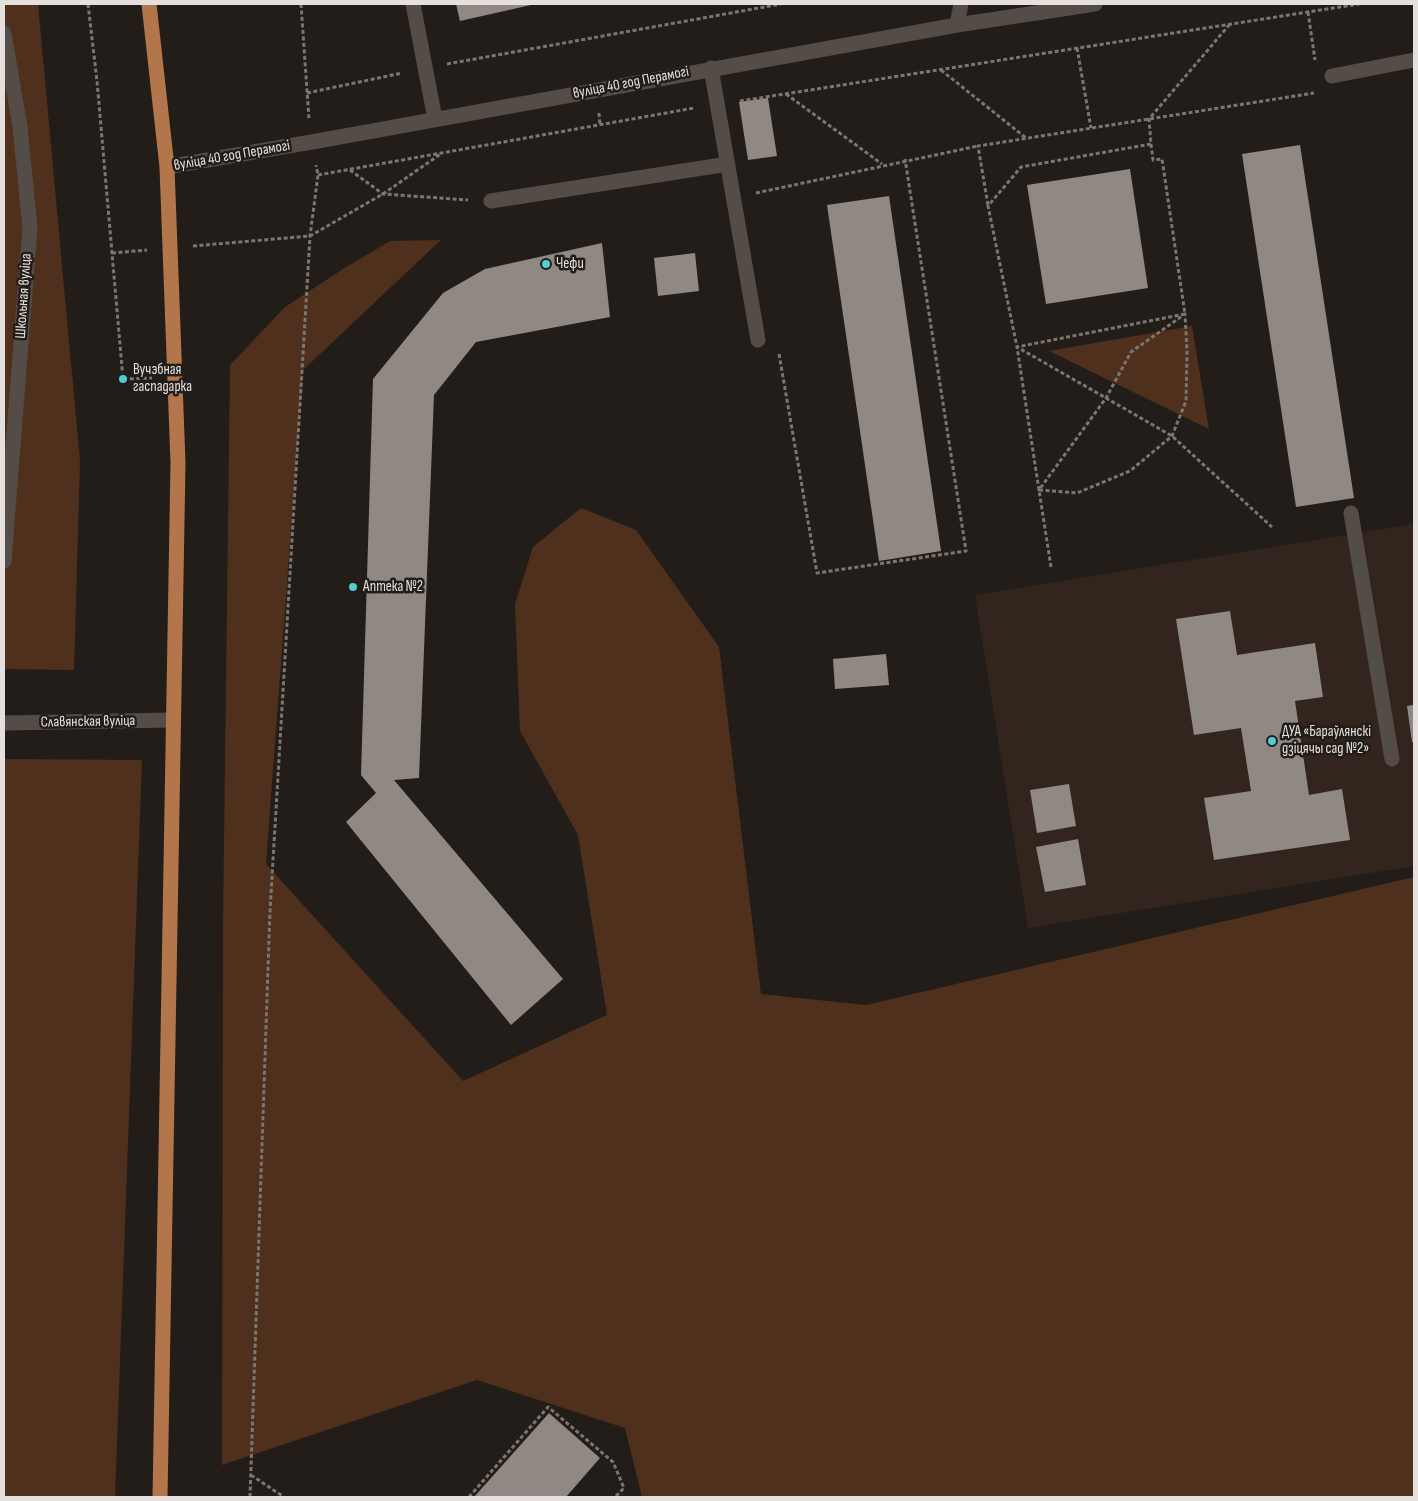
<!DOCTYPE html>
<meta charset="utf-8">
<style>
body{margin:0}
#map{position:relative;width:1418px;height:1501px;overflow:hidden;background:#231d19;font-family:"Sofia Sans Condensed",sans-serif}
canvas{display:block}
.frame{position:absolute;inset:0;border:5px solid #e5e0dd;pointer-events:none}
</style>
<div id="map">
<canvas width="1418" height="1501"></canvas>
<div class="frame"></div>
</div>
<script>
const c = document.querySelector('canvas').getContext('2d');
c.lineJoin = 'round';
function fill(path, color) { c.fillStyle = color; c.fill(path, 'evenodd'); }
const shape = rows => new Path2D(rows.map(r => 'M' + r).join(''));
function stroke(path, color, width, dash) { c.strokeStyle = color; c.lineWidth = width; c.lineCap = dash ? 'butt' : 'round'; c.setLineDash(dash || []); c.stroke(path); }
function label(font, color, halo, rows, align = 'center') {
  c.font = font + ' "Sofia Sans Condensed",sans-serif'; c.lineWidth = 5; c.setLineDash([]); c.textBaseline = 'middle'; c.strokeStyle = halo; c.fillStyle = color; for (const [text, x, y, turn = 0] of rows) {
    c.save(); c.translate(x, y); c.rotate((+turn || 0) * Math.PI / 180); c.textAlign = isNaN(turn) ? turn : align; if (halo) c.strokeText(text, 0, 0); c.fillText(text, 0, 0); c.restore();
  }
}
fill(shape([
 [1414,524,1414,866,1028,928,975,595]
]), '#31251d');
fill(shape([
 [4,4,38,4,80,461,74,670,4,669],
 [441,240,303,370,266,864,463,1081,607,1015,578,835,520,731,515,604,533,547,581,508,636,530,719,647,761,994,866,1005,1414,877,1414,1497,642,1497,625,1428,477,1380,222,1465,223,923,230,365,285,307,343,269,390,241],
 [1192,326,1209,429,1049,351],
 [4,759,142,760,115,1497,4,1497]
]), '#4e301c');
fill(shape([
 [456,4,531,4,531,5,460,21],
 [768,98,777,156,748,160,739,102],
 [1300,145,1354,498,1296,507,1242,154],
 [1130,169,1148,288,1046,304,1027,185],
 [889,196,941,551,879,561,827,205],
 [602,243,610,317,476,342,434,395,419,778,394,780,563,979,511,1025,346,822,376,793,361,775,373,379,443,293,485,269],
 [695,253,699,291,658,296,654,258],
 [1230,611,1237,655,1315,643,1323,697,1295,701,1309,795,1342,789,1350,840,1214,860,1204,798,1251,791,1241,728,1194,735,1176,619],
 [886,654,889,685,835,689,833,659],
 [1414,705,1414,742,1412,742,1407,706],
 [1069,784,1076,826,1037,833,1030,790],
 [1078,839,1086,885,1045,892,1036,847],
 [549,1413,600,1458,566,1497,474,1497]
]), '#908882');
stroke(shape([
 [88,4,97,81,123,379,152,378],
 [301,4,309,119],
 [1308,12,1315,60],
 [1077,48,1091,128],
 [447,64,781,4],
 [941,70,1026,138],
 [307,93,402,73],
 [786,94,882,164],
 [740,101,1359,4],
 [599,113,600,125],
 [1151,144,1153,160,1162,159,1185,314,1017,347,988,206,1021,167,1151,144,1149,119,1230,24],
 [350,170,383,194,468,200],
 [318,175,694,108],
 [756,193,978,146],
 [988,205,978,146,1314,93],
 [193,246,310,236,383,194,442,153],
 [112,253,147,250],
 [779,354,817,573,966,551,905,159],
 [1051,567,1039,490,1077,493,1130,471,1172,436,1186,401,1187,352,1185,314,1131,352,1106,398,1039,490,1017,347,1106,398,1172,436,1272,527],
 [251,1475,284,1497],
 [250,1497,270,911,310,236,318,175,316,165],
 [469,1497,548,1407,613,1462,624,1488,615,1497]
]), '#7c7673', 3, [4, 2.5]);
stroke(shape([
 [413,4,435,119],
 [957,25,961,4],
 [4,33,20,127,30,228,4,561],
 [711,68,758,340],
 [1332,76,1414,60],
 [167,167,323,140,957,25,1095,4],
 [491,201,728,164],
 [1351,513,1392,759],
 [4,723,173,720]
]), '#544c47', 15);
stroke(shape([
 [149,4,167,167,178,463,160,1497]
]), '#b3764a', 15);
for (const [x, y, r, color] of [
 [546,264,5,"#51ccd1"],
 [123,379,5,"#51ccd1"],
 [353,587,5,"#51ccd1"],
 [1272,741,5,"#51ccd1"]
]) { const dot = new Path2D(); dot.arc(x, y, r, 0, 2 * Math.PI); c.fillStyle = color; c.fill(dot); stroke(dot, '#231d19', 2); }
label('15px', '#e5e0dd', '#231d19', [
 ["вуліца 40 год Перамогі",631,83,-11],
 ["вуліца 40 год Перамогі",232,156,-10],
 ["Школьная вуліца",24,296,-86],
 ["Славянская вуліца",88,722,-1]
]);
label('15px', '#e5e0dd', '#231d19', [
 ["Чефи",556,264],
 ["Вучэбная",133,370],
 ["гаспадарка",133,387],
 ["Аптека №2",363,587],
 ["ДУА «Бараўлянскі",1282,732],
 ["дзіцячы сад №2»",1282,749]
], 'left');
</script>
